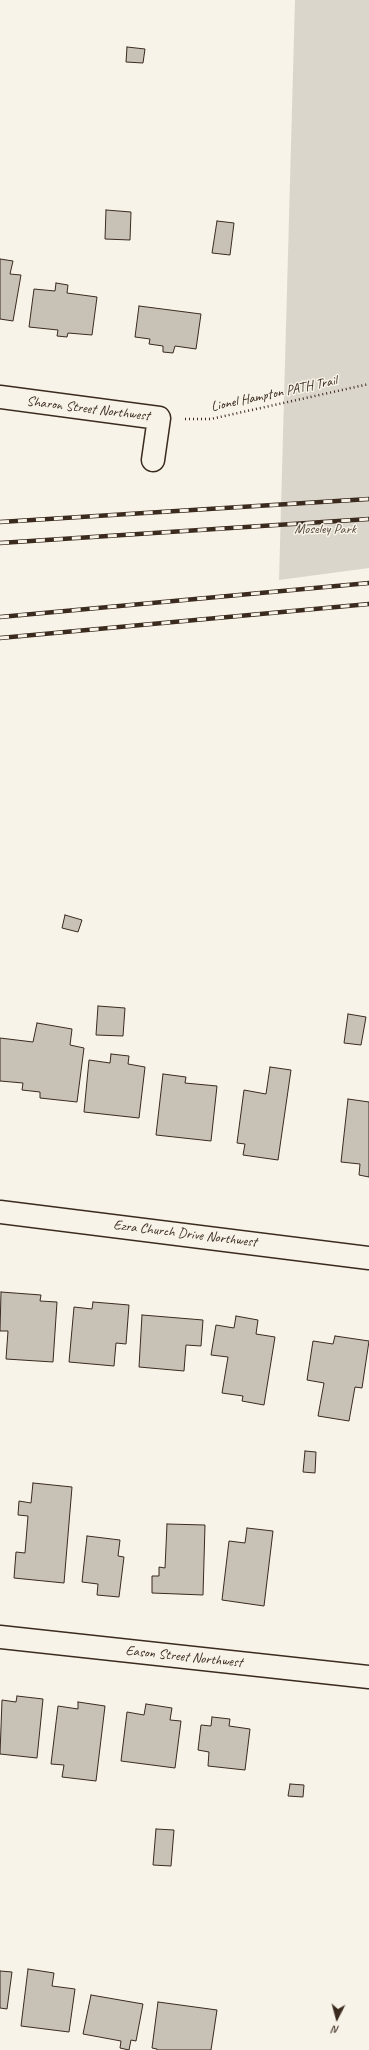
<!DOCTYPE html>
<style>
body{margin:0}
#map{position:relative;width:369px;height:2050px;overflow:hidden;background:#f7f3e8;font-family:Caveat,sans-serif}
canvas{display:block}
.north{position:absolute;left:317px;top:1998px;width:40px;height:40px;-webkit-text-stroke:3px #f7f3e8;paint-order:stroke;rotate:186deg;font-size:11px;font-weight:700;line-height:16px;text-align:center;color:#3b2a1e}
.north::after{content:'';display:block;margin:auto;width:14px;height:18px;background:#3b2a1e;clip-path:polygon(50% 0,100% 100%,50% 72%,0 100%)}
</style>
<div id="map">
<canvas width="369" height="2050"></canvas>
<div class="north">N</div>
</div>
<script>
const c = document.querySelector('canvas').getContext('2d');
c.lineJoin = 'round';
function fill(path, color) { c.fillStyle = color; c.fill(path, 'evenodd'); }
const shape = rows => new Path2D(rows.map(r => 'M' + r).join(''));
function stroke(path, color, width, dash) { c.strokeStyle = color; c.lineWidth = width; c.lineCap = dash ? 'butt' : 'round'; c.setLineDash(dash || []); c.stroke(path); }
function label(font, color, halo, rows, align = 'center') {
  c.font = font + ' Caveat,sans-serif'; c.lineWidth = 3; c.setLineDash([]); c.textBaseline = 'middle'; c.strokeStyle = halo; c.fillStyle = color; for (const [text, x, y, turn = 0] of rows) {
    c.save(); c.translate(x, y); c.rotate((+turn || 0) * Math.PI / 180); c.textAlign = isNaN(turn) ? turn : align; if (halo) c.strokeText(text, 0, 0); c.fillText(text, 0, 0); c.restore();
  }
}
fill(shape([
 [295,0,369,0,369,568,279,580]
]), '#dbd6cb');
const building = shape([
 [127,47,145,49,143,63,126,62,127,47],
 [106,210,131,212,130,240,105,239,106,210],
 [217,221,234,223,230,255,212,253,217,221],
 [0,259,13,261,10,274,21,275,13,321,0,319,0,259],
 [56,283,68,285,67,293,97,297,92,335,68,333,67,337,57,336,58,330,29,327,34,289,55,291,56,283],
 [139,306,201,314,196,349,175,346,173,353,163,352,163,346,149,344,150,339,135,337,139,306],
 [65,915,82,920,78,932,62,928,65,915],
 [98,1006,125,1008,123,1036,96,1035,98,1006],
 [348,1014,366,1017,361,1045,344,1043,348,1014],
 [37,1023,72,1029,70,1045,84,1048,77,1102,40,1098,40,1092,22,1090,23,1083,0,1081,0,1038,33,1042,37,1023],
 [111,1054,129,1056,128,1064,145,1067,139,1118,84,1112,89,1060,110,1063,111,1054],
 [270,1067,291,1070,278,1160,243,1155,245,1144,237,1143,244,1090,266,1094,270,1067],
 [163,1074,186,1077,185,1083,217,1086,211,1141,156,1135,163,1074],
 [348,1099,369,1102,369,1177,359,1175,360,1164,341,1162,348,1099],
 [1,1292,41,1295,40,1301,57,1302,53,1362,6,1359,8,1331,0,1331,1,1292],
 [93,1302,129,1305,126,1344,116,1343,114,1366,69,1362,74,1307,92,1309,93,1302],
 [142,1315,203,1320,201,1346,186,1345,184,1371,139,1367,142,1315],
 [236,1316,258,1320,256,1334,275,1337,264,1405,242,1401,243,1396,222,1393,228,1357,211,1355,216,1325,234,1328,236,1316],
 [335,1336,369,1341,362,1388,355,1387,349,1421,318,1416,324,1383,307,1380,313,1341,333,1344,335,1336],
 [305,1451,316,1452,315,1473,303,1472,305,1451],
 [33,1483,72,1487,64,1583,14,1578,16,1552,25,1553,28,1516,18,1515,19,1501,31,1503,33,1483],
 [167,1524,205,1525,203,1595,152,1593,152,1576,159,1576,159,1567,165,1568,167,1524],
 [247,1528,273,1531,264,1606,222,1600,229,1541,245,1543,247,1528],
 [87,1536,120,1540,118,1556,124,1557,119,1597,97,1595,98,1584,82,1582,87,1536],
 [17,1696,43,1699,37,1758,0,1754,2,1700,16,1702,17,1696],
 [78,1702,105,1706,96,1781,62,1777,64,1765,51,1764,58,1706,78,1709,78,1702],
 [146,1704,172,1708,170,1720,181,1721,175,1768,121,1761,127,1712,144,1715,146,1704],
 [212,1717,230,1719,229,1726,250,1729,245,1770,208,1766,209,1752,198,1750,201,1725,211,1726,212,1717],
 [290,1784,304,1785,303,1797,288,1796,290,1784],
 [156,1829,174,1830,171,1866,153,1865,156,1829],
 [28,1969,54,1973,52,1986,75,1989,69,2032,21,2026,28,1969],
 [0,1971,12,1972,7,2009,0,2008,0,1971],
 [91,1995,143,2004,136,2041,131,2040,129,2050,120,2048,121,2041,83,2034,91,1995],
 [158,2002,217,2010,211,2050,157,2050,157,2049,152,2048,158,2002]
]);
fill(building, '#c8c1b6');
stroke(building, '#3b2a1e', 1);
const street = shape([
 [0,397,159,418,153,460],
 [0,1212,369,1258],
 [0,1637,369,1677]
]);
stroke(street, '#3b2a1e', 25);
stroke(shape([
 [185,419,211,419,369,384]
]), '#3b2a1e', 2.5, [1, 3]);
stroke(street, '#f7f3e8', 22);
const rail = shape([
 [0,522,369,499],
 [0,543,369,519],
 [0,617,369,583],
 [0,638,369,604]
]);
stroke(rail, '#3b2a1e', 4.5);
stroke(rail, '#f7f3e8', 3, [9]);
label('14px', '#3b2a1e', '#f7f3e8', [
 ["Lionel Hampton PATH Trail",274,394,-12],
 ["Sharon Street Northwest",88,409,7],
 ["Ezra Church Drive Northwest",185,1234,7],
 ["Eason Street Northwest",184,1657,6]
]);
label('14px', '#5b4c41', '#f7f3e8', [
 ["Moseley Park",325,529]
]);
</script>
